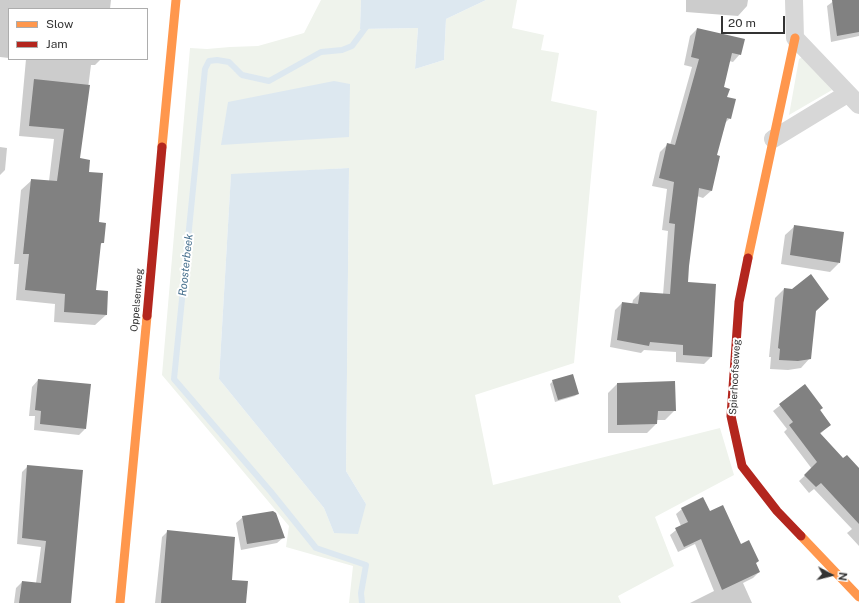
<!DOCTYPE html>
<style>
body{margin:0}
#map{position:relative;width:859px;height:603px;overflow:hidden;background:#fff;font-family:"Public Sans",sans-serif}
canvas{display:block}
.legend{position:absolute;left:8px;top:8px;width:140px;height:52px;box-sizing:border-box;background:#fff;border:1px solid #adadad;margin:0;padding:5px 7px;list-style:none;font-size:12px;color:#333}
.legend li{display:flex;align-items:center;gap:8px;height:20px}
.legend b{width:20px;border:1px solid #adadad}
.north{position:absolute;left:811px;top:555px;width:40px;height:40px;-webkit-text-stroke:3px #fff;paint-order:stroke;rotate:97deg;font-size:11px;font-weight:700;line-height:16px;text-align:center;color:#333}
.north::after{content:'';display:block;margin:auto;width:14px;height:18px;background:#333;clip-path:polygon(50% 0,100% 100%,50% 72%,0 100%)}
.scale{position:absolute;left:721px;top:16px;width:64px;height:18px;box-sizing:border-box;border:2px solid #333;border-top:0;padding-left:5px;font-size:12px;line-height:14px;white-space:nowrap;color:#333;-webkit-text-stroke:3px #fff;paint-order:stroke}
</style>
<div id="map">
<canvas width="859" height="603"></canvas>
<ul class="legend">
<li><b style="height:5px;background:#ff974d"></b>Slow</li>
<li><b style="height:5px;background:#b3261e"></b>Jam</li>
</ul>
<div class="north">N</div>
<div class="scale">20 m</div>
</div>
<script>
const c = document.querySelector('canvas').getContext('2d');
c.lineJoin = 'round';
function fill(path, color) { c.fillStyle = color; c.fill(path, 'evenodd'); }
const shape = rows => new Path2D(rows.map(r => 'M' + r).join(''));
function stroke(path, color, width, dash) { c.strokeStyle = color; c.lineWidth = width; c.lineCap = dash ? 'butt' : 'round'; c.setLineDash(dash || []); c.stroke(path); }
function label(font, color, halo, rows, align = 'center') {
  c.font = font + ' "Public Sans",sans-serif'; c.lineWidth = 4; c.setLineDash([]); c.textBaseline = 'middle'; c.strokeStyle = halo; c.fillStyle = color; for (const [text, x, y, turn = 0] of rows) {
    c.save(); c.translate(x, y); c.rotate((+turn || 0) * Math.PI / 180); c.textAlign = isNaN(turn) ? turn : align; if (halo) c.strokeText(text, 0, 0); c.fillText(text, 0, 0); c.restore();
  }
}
fill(shape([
 [321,0,361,0,360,29,418,28,415,69,444,60,446,19,486,0,517,0,512,28,544,35,541,50,559,53,551,101,597,111,574,363,475,395,493,485,720,428,734,475,655,517,674,566,618,596,621,603,349,603,353,566,286,547,289,526,162,375,190,48,207,49,230,47,258,46,304,33],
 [349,168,346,471,366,504,334,533,324,508,219,379,231,175],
 [803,57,832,90,789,115,799,59]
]), '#eff3ec');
fill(shape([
 [361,0,486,0,446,19,444,60,415,69,418,28,360,29],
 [334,81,350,84,349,137,221,145,228,102],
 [349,168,346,471,366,504,358,534,334,533,324,508,219,379,231,174]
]), '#dde8f0');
fill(shape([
 [0,0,111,0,110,9,9,9,9,58,0,57],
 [686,0,748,0,747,6,738,16,686,12],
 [835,0,859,0,859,36,831,42,827,6],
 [697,29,740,54,733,62,729,61,723,88,730,118,724,124,716,156,711,191,703,198,697,196,688,266,687,283,711,357,704,364,676,362,676,352,644,350,641,353,610,347,615,310,622,303,632,305,633,300,640,293,663,295,668,231,662,230,667,189,652,186,660,152,668,144,670,145,692,67,684,65,690,36],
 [26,59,101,59,95,65,91,65,79,159,88,172,103,242,99,246,94,291,106,315,95,325,54,322,55,304,16,300,19,264,14,264,21,190,32,180,49,181,54,139,19,136],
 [0,147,7,148,5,170,0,175],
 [795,226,839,263,830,272,781,264,785,235],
 [784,289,810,358,801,368,788,370,770,369,771,357,769,357,775,298],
 [38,380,85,429,79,435,34,430,35,416,29,416,32,387],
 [553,381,578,394,575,396,555,402,550,384],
 [617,384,675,410,665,420,657,420,656,424,647,433,608,433,608,393],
 [805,386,830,425,820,434,843,460,859,469,859,546,847,533,852,529,814,489,809,493,799,481,812,469,784,432,787,429,773,411],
 [28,466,70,603,14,603,16,588,22,582,36,583,41,547,17,544,22,472],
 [682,509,710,512,755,564,759,572,753,578,743,583,752,603,690,603,714,591,695,544,678,552,670,535,681,526,676,514],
 [243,517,284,537,277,543,241,550,236,523],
 [168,531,230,581,245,603,155,603,162,537]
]), '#0003');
stroke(shape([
 [362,603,361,593,366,565,316,548,271,492,174,379,205,69,209,61,217,60,229,62,242,75,269,81,321,52,342,50,352,46,369,23]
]), '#dde8f0', 6);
fill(shape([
 [832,0,859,0,859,32,837,36],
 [697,28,745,39,741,55,732,53,724,87,730,89,727,97,736,99,731,119,727,118,717,155,720,156,712,191,699,188,689,266,688,282,716,284,712,357,683,355,683,345,650,342,649,346,617,340,622,302,638,304,640,292,670,294,675,224,669,223,674,182,659,178,667,143,675,145,699,59,691,57],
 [34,79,90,85,80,158,90,160,89,172,103,173,99,222,106,223,104,243,101,243,96,290,108,291,107,315,64,312,65,294,25,290,29,254,23,254,31,179,57,181,64,129,29,126],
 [794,225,844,232,840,263,790,255],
 [811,274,829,299,816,311,811,359,798,361,779,360,780,349,778,348,784,288,792,289],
 [573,374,579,394,558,400,552,380],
 [38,379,91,384,86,429,40,424,41,411,35,410],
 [675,381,676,411,658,411,657,424,617,425,617,383],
 [805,384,823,408,820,410,831,425,820,433,843,458,847,455,859,468,859,524,821,483,816,487,804,475,817,462,789,425,793,422,779,404],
 [27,465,83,470,71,603,19,603,22,581,41,583,46,541,22,538],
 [703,497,710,511,723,505,741,544,749,540,759,561,756,563,760,572,722,590,701,539,684,547,675,528,688,522,681,508],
 [273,511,276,513,285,538,247,544,242,516],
 [167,530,235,537,232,580,248,581,246,603,161,603]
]), '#818181');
stroke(shape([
 [794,0,795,38,859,105],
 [773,139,847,94]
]), '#d7d7d7', 18);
stroke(shape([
 [162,147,176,0],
 [748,258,795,38],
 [801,536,859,597],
 [120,603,147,316]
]), '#ff974d', 9);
stroke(shape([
 [748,258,739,302,731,416,742,466,777,511,801,536],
 [147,316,162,147]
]), '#b3261e', 9);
label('10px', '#333', '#fff', [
 ["Oppelsenweg",137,300,-85],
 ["Spierhoofseweg",735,377,-87]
]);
label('italic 11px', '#47708e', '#fff', [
 ["Roosterbeek",186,265,-84]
]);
</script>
